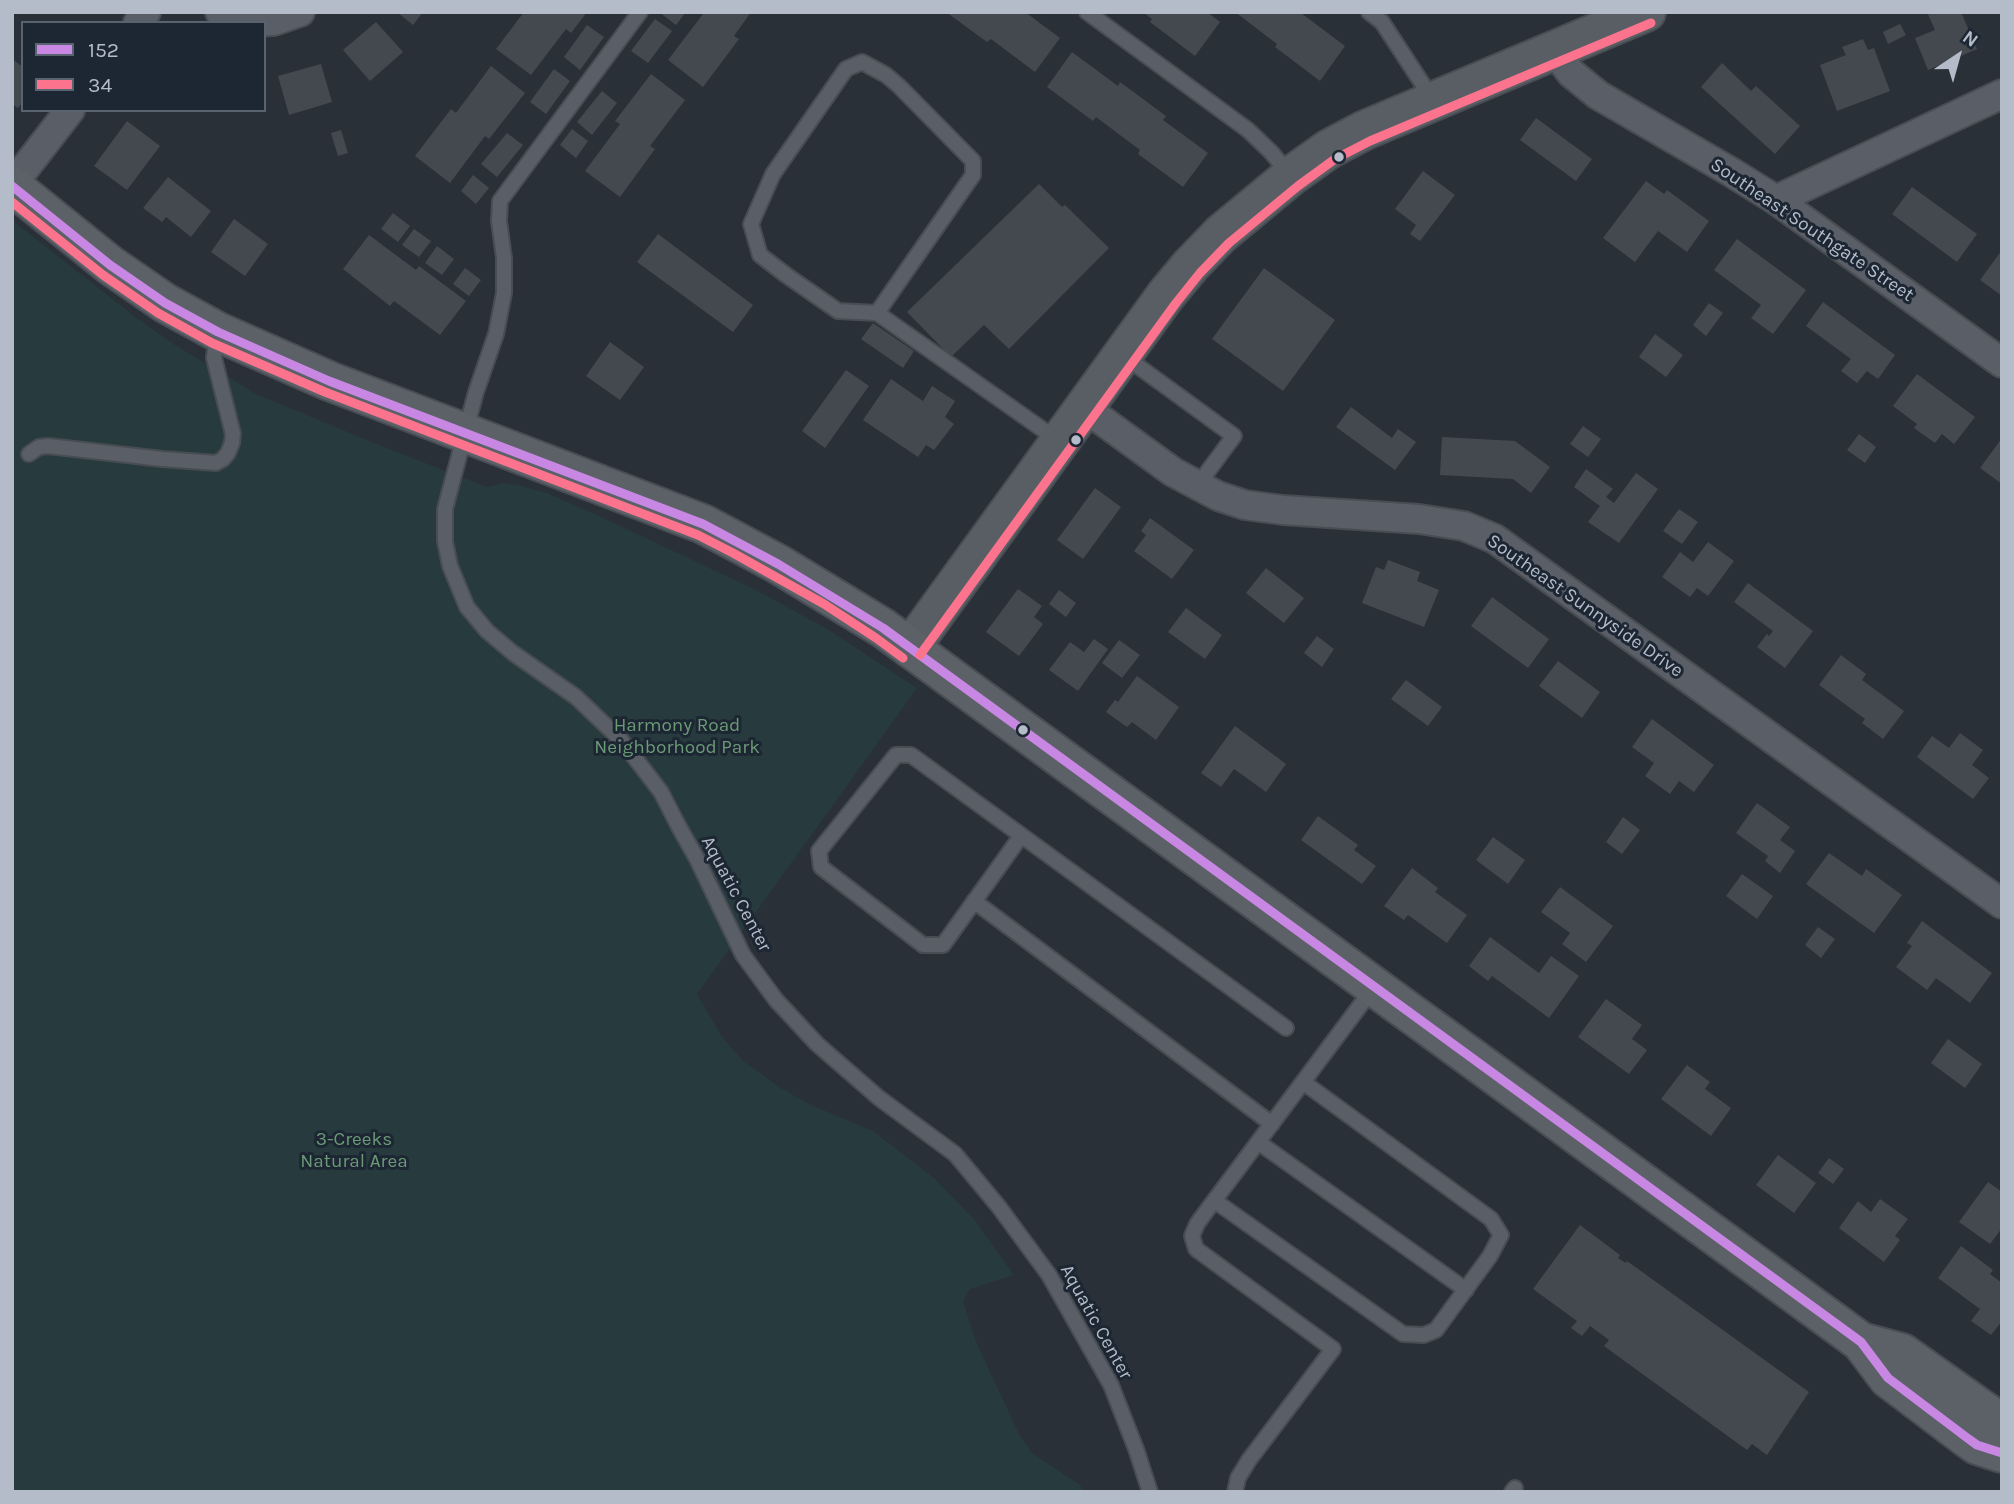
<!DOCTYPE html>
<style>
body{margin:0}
#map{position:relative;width:2014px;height:1504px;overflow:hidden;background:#2a3038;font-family:Karla,sans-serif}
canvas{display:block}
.frame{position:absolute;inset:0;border:14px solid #b4bcc9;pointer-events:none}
.legend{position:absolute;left:21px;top:21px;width:245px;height:91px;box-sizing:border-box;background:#1d2633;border:2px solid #59626f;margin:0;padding:9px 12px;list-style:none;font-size:21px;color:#b4bcc9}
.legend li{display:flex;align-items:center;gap:14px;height:35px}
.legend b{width:35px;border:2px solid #59626f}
.north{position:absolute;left:1923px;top:21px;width:70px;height:70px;-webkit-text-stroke:5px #1d2633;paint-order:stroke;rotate:36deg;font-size:19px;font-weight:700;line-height:28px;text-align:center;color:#b4bcc9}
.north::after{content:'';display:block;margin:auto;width:24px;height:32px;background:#b4bcc9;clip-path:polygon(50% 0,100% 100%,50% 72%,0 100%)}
</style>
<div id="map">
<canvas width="2014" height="1504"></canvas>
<div class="frame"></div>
<ul class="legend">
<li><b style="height:9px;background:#c787e3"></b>152</li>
<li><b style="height:9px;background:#fc738d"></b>34</li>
</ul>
<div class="north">N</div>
</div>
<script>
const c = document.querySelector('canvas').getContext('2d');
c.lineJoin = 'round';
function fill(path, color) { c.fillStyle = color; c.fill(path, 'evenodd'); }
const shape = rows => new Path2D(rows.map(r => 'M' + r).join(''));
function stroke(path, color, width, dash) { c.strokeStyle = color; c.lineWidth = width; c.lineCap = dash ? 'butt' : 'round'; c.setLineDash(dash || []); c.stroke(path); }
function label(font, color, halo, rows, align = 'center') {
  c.font = font + ' Karla,sans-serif'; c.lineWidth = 6; c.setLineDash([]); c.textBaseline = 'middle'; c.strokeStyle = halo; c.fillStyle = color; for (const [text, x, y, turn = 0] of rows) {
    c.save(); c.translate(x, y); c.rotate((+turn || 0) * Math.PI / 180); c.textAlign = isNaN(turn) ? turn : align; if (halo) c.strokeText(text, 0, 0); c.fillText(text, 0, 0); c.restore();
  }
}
fill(shape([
 [12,220,134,316,175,345,256,394,384,447,487,487,503,483,522,486,547,493,597,515,758,591,827,629,917,688,697,994,722,1037,743,1061,779,1087,811,1105,873,1131,934,1178,973,1218,1014,1275,970,1289,963,1301,976,1342,1020,1436,1033,1454,1079,1484,1085,1492,12,1492]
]), '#273a3e');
fill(shape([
 [397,12,423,12,413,25],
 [524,12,587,12,571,33,566,29,531,75,496,49],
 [659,12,686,12,676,25],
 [701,12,751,12,734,36,739,39,703,87,668,60,703,14],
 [946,12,1025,12,1060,38,1035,72,991,39,987,42],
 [1143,12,1207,12,1220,22,1195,56,1150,22,1152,19],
 [1235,12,1301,12,1301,13,1345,46,1320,81,1275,47,1277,44],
 [1927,12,1961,12,1977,49,1928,70,1915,38,1935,30],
 [655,19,672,31,648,63,631,51],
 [376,22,403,52,370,81,343,50],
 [1900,24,1906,35,1888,44,1883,32],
 [587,25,604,37,580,70,564,57],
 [1863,39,1868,50,1874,48,1890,91,1837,111,1820,65,1846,55,1842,47],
 [1072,52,1118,86,1120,82,1166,116,1163,120,1208,153,1183,187,1138,154,1140,150,1096,117,1093,121,1047,87],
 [12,59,23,67,23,102,18,108,12,104],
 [1722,63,1751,91,1756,86,1800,126,1775,154,1701,87],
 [321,64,332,102,289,115,278,76],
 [491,66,525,93,489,139,485,136,450,183,415,156,451,109,456,113],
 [554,69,570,81,546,114,530,102],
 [651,74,685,100,650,146,655,149,620,197,585,171,620,124,615,121],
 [602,91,617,103,592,135,577,122],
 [1536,118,1592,159,1576,181,1520,140],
 [127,121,160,146,127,190,94,166],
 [572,129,588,141,576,158,560,145],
 [341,130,348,153,338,156,331,133],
 [507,133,523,145,497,177,481,164],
 [1423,171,1455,195,1420,241,1410,234,1416,225,1395,209],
 [473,175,489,188,476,204,461,191],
 [168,177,211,211,191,237,166,217,162,222,143,208],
 [1646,181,1664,194,1667,190,1709,221,1687,252,1658,231,1635,262,1603,238],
 [1039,184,1062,207,1065,205,1109,248,1009,349,984,325,951,357,907,312],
 [1912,187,1977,234,1957,262,1892,214],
 [393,213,410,226,398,242,381,229],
 [234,219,268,244,245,276,211,252],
 [414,229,431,241,419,257,402,245],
 [658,234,753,305,733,332,637,262],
 [369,235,416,270,419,266,466,301,440,335,394,301,390,306,343,269],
 [1737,239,1806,290,1773,334,1751,318,1761,305,1714,270],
 [437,246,454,259,442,275,425,263],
 [2002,250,2002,296,1980,280],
 [465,268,481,280,469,296,453,284],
 [1264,268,1335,320,1283,391,1212,339],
 [1823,302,1895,355,1878,379,1867,371,1857,383,1841,371,1851,359,1806,326],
 [1709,303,1723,313,1706,336,1693,325],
 [873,323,914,351,903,368,861,339],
 [1655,334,1683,355,1666,377,1639,357],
 [610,342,644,367,620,400,586,376],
 [846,370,869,386,825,448,802,431],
 [1917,374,1975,417,1954,444,1942,434,1935,443,1914,428,1917,424,1893,406],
 [891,379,923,401,932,386,955,401,945,417,954,424,934,450,926,445,918,457,863,420],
 [1351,407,1392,438,1398,429,1416,442,1395,470,1336,427],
 [1583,426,1601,439,1588,457,1570,444],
 [1859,434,1876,447,1865,463,1847,450],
 [1442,437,1515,441,1550,467,1531,493,1513,479,1440,475],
 [2002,438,2002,484,1980,468],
 [1586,469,1613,489,1606,497,1614,503,1636,473,1658,489,1619,543,1588,522,1600,506,1574,487],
 [1095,488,1121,507,1083,559,1057,540],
 [1679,509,1698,522,1682,544,1663,531],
 [1150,518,1194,550,1172,579,1134,551,1146,535,1141,531],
 [1708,542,1734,561,1708,596,1697,588,1690,597,1662,577,1680,552,1693,562],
 [1388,560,1420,572,1417,581,1439,590,1424,627,1362,603,1376,567,1384,570],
 [1266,568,1304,598,1284,623,1246,593],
 [1748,583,1813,631,1785,668,1757,647,1767,634,1769,636,1773,631,1734,602],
 [1018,589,1042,606,1034,617,1043,624,1019,656,986,632],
 [1059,590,1076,603,1066,617,1049,604],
 [1492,597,1549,639,1528,668,1471,626],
 [1186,608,1222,635,1205,659,1168,632],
 [1317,636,1334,649,1322,667,1304,653],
 [1094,639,1108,649,1078,691,1049,670,1070,642,1084,652],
 [1119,640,1140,655,1122,678,1102,663],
 [1841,655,1866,674,1862,680,1904,711,1883,739,1862,723,1865,719,1819,685],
 [1558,661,1600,692,1582,718,1539,686],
 [1137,676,1179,707,1156,740,1132,722,1127,727,1106,712,1115,700,1118,702],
 [1406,680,1442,707,1428,726,1391,699],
 [1652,719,1714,765,1694,792,1679,781,1670,794,1645,776,1654,763,1632,747],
 [1235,726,1286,764,1266,792,1234,769,1221,787,1201,773],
 [1960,733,1983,750,1972,765,1989,778,1973,799,1917,757,1932,736,1949,748],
 [1757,803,1790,827,1780,840,1795,851,1780,873,1765,861,1768,856,1736,833],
 [1318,816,1358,845,1354,850,1376,866,1362,884,1301,840],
 [1623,817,1640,830,1622,854,1606,842],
 [1493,837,1525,860,1508,884,1476,860],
 [1829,853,1862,876,1866,869,1902,895,1874,933,1806,884],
 [1412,868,1438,888,1435,892,1467,915,1447,943,1408,915,1404,920,1384,906],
 [1742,874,1773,896,1757,919,1726,896],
 [1560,887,1613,926,1586,962,1562,944,1570,933,1541,912],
 [1922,921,1992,973,1970,1003,1936,978,1927,990,1896,967,1912,946,1907,943],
 [1818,927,1835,939,1821,958,1805,945],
 [1490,937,1539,973,1551,956,1579,976,1549,1018,1492,976,1488,981,1469,966],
 [1606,999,1642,1025,1632,1039,1647,1050,1629,1074,1578,1037],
 [1948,1039,1982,1064,1965,1088,1931,1063],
 [1687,1065,1710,1082,1705,1089,1731,1108,1711,1136,1661,1099],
 [1778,1155,1816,1183,1794,1213,1756,1185],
 [1829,1158,1844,1169,1833,1184,1818,1173],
 [1988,1182,2002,1192,2002,1228,1990,1244,1959,1222],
 [1880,1199,1908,1219,1895,1236,1900,1240,1884,1262,1839,1228,1858,1201,1871,1212],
 [1580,1225,1620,1255,1618,1258,1626,1263,1627,1261,1809,1392,1767,1455,1752,1444,1747,1450,1604,1346,1609,1340,1590,1326,1582,1336,1571,1328,1577,1321,1533,1289],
 [1961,1246,1993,1270,1990,1274,2002,1283,2002,1321,1991,1335,1971,1321,1980,1309,1938,1278]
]), '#444950');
const lane = shape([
 [640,12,500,201,499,221,504,258,504,293,496,334,476,392,445,509,445,541,450,566,467,607,487,631,513,653,576,697,622,741,661,792,679,827,697,859,743,955,776,1000,817,1044,879,1098,955,1154,999,1207,1049,1275,1111,1385,1136,1449,1150,1492],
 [1087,12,1248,130,1271,152,1290,175],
 [1369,12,1382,22,1433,100],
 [877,313,838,311,786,275,760,255,751,224,773,174,846,69,862,62,886,75,899,86,973,161,973,175,877,313,1059,441],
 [1124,356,1234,436,1197,486],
 [29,454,39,447,48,446,162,459,216,463,223,459,228,453,232,443,233,434,214,358,217,333],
 [1021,836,943,945,923,945,821,867,819,851,896,755,911,755,1286,1028],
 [974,901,1272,1124],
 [1258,1142,1466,1290],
 [1215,1201,1403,1334,1424,1335,1436,1330,1490,1256,1501,1235,1491,1219,1303,1082],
 [1235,1492,1238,1478,1249,1460,1333,1349,1196,1249,1192,1236,1197,1224,1205,1213,1374,987],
 [1512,1492,1515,1488]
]);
const street = shape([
 [220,12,253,22,274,21,300,12],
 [138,23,146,12],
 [1554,51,1571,73,1598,95,1731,172,1776,200,2002,363],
 [12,185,70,110],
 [1776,200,2002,94],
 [1085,408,1173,472,1218,496,1245,505,1283,510,1419,519,1464,526,1495,539,2002,904]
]);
const secondary = shape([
 [910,648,1166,295,1191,265,1221,234,1291,176,1329,149,1365,130,1646,12]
]);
const primary = shape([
 [12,186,110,265,165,303,218,332,329,381,703,524,778,564,883,628,1861,1342,1888,1378,1966,1437,1977,1445,2002,1453],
 [1861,1342,1902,1353,1995,1419,2002,1433]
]);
stroke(lane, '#484c53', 18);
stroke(street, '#484c53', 32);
stroke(secondary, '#484c53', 42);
stroke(primary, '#484c55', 42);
stroke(lane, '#5a5e66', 14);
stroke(street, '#5a5e66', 28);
stroke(secondary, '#595d64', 38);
stroke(primary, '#5c6168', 38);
stroke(shape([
 [12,186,110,265,165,303,218,332,329,381,703,524,778,564,883,628,1861,1342,1888,1378,1966,1437,1977,1445,2002,1453]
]), '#c787e3', 9);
stroke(shape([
 [12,202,103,275,158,313,212,343,325,392,698,535,733,553,824,604,876,638,903,658],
 [920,655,1176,303,1200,273,1229,243,1298,186,1335,159,1370,141,1651,23]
]), '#fc738d', 9);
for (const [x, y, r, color] of [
 [1339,157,6,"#b4bcc9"],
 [1076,440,6,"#b4bcc9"],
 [1023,730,6,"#b4bcc9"]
]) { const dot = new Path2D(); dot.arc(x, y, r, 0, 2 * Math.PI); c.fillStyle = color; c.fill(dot); stroke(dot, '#1d2633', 2.5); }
label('19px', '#b4bcc9', '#1d2633', [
 ["Southeast Southgate Street",1812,230,34],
 ["Southeast Sunnyside Drive",1585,606,35],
 ["Aquatic Center",736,894,62],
 ["Aquatic Center",1096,1322,61]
]);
label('19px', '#6b9a76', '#1d2633', [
 ["Harmony Road",677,726],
 ["Neighborhood Park",677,748],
 ["3-Creeks",354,1140],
 ["Natural Area",354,1162]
]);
</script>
